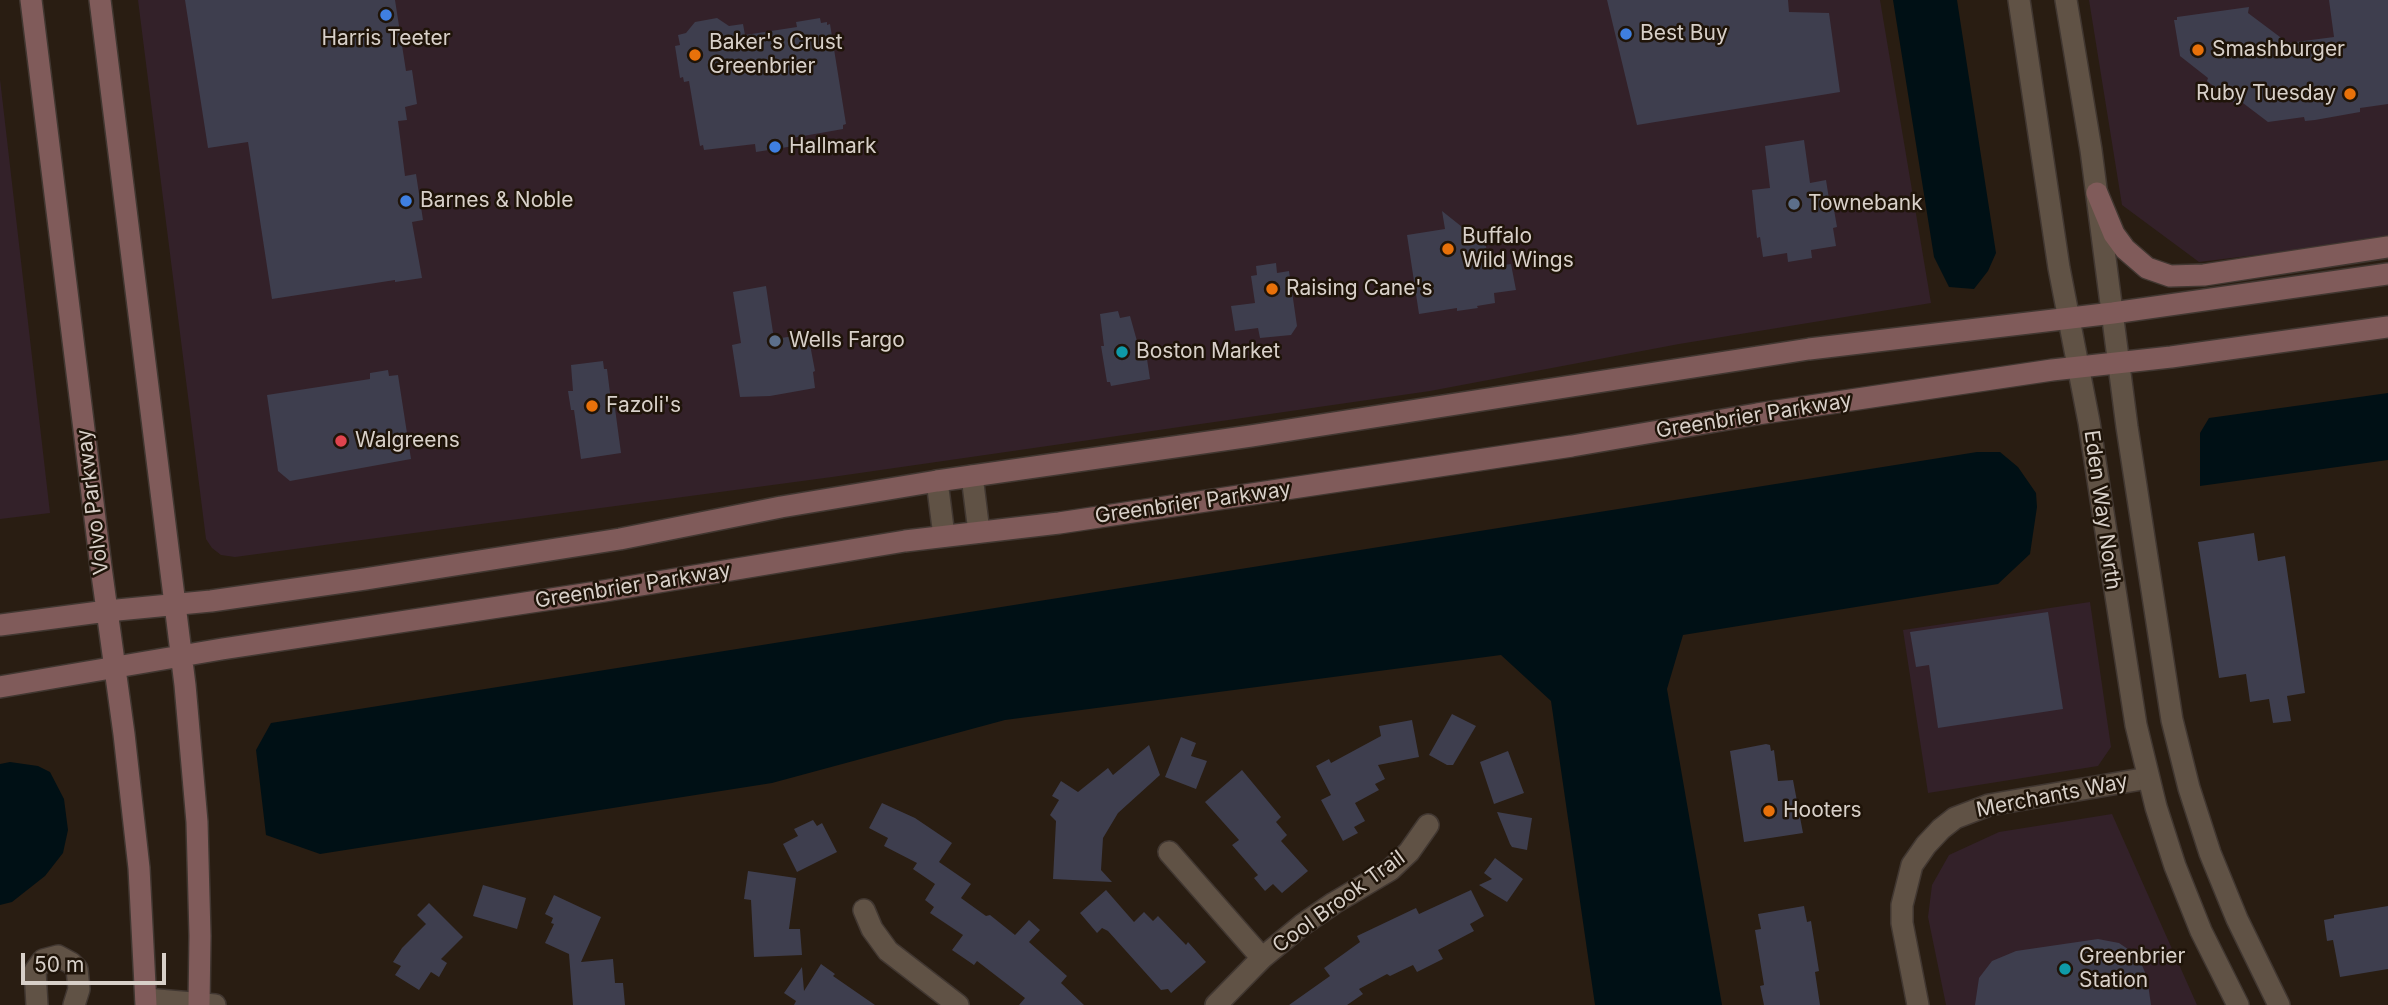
<!DOCTYPE html>
<style>
body{margin:0}
#map{position:relative;width:2388px;height:1005px;overflow:hidden;background:#291d12;font-family:Inter,sans-serif}
canvas{display:block}
.scale{position:absolute;left:21px;top:953px;width:145px;height:32px;box-sizing:border-box;border:4px solid #d8d0c9;border-top:0;padding-left:9px;font-size:21px;line-height:24px;white-space:nowrap;color:#d8d0c9;-webkit-text-stroke:5px #1f1409;paint-order:stroke}
</style>
<div id="map">
<canvas width="2388" height="1005"></canvas>
<div class="scale">50 m</div>
</div>
<script>
const c = document.querySelector('canvas').getContext('2d');
c.lineJoin = 'round';
function fill(path, color) { c.fillStyle = color; c.fill(path, 'evenodd'); }
const shape = rows => new Path2D(rows.map(r => 'M' + r).join(''));
function stroke(path, color, width, dash) { c.strokeStyle = color; c.lineWidth = width; c.lineCap = dash ? 'butt' : 'round'; c.setLineDash(dash || []); c.stroke(path); }
function label(font, color, halo, rows, align = 'center') {
  c.font = font + ' Inter,sans-serif'; c.lineWidth = 5; c.setLineDash([]); c.textBaseline = 'middle'; c.strokeStyle = halo; c.fillStyle = color; for (const [text, x, y, turn = 0] of rows) {
    c.save(); c.translate(x, y); c.rotate((+turn || 0) * Math.PI / 180); c.textAlign = isNaN(turn) ? turn : align; if (halo) c.strokeText(text, 0, 0); c.fillText(text, 0, 0); c.restore();
  }
}
fill(shape([
 [138,0,1880,0,1931,303,1679,344,1430,391,832,477,235,557,221,555,212,548,206,539],
 [2089,0,2388,0,2388,239,2199,262,2122,205],
 [0,79,50,513,0,519],
 [2090,602,2111,747,2098,766,1928,793,1903,630],
 [2112,814,2197,1005,1946,1005,1928,917,1932,885,1949,855,1999,832]
]), '#332129');
fill(shape([
 [1893,0,1957,0,1996,253,1988,271,1974,289,1949,287,1934,257],
 [2388,393,2388,460,2200,486,2200,433,2209,418],
 [1977,452,2000,452,2018,467,2036,493,2037,507,2030,554,1998,584,1683,635,1667,689,1722,1005,1595,1005,1551,701,1501,655,1005,720,772,783,320,854,266,835,256,750,271,723],
 [10,762,38,766,50,772,64,799,68,830,63,853,45,876,12,902,0,905,0,764]
]), '#001015');
fill(shape([
 [185,0,395,0,406,71,412,70,417,104,405,107,407,120,398,121,405,176,416,174,423,220,412,222,422,278,395,282,395,280,272,299,248,142,208,148],
 [1607,0,1788,0,1789,12,1829,13,1840,92,1637,125],
 [2329,0,2388,0,2388,104,2360,108,2360,112,2315,120,2305,121,2304,117,2268,122,2239,100,2236,104,2207,81,2208,78,2180,56,2174,20,2177,20,2177,17,2249,7,2248,13,2288,43,2334,37],
 [717,18,729,26,743,24,745,35,797,27,796,22,820,18,821,23,827,22,827,25,830,24,846,124,843,125,843,129,792,138,794,146,756,152,755,144,704,150,703,145,700,146,689,81,684,82,683,77,680,78,675,46,680,45,678,35,686,33,695,22],
 [1804,140,1810,183,1826,180,1829,199,1832,198,1837,227,1833,228,1836,246,1811,250,1812,258,1788,262,1787,253,1763,257,1760,237,1757,238,1752,190,1770,188,1765,146],
 [1442,211,1486,246,1489,267,1511,264,1516,290,1494,293,1495,303,1477,306,1478,308,1457,311,1457,308,1419,314,1407,235,1445,229],
 [1276,263,1277,273,1289,271,1297,326,1291,335,1260,338,1258,328,1235,331,1231,306,1255,303,1251,276,1257,275,1256,266],
 [766,286,774,339,808,334,815,371,813,372,815,388,770,396,740,397,732,345,741,343,733,292],
 [1118,311,1120,318,1130,316,1137,341,1144,339,1150,379,1111,386,1110,382,1107,382,1101,346,1104,346,1100,314],
 [603,361,604,369,607,369,611,401,614,401,621,453,581,459,574,410,571,410,568,391,573,391,571,365],
 [388,370,389,376,398,375,411,459,290,481,278,471,267,395,370,379,370,373],
 [2254,533,2258,561,2285,556,2305,693,2287,696,2291,721,2273,723,2269,699,2250,702,2246,674,2219,678,2198,542],
 [2048,612,2063,709,1938,728,1929,665,1916,667,1910,632],
 [1452,714,1476,726,1453,765,1447,765,1429,755],
 [1412,720,1419,757,1378,765,1385,779,1375,784,1379,790,1355,803,1365,821,1354,827,1358,833,1343,841,1321,800,1331,795,1316,766,1329,759,1331,763,1381,736,1379,726],
 [1181,737,1196,743,1191,756,1207,761,1196,789,1165,777],
 [1766,744,1770,745,1771,751,1774,750,1778,781,1793,780,1803,833,1744,842,1730,751],
 [1149,745,1160,775,1118,813,1103,838,1101,870,1112,882,1053,879,1056,821,1050,815,1059,800,1052,796,1061,781,1078,792,1108,768,1113,775],
 [1508,751,1524,793,1494,804,1480,762],
 [1242,770,1281,817,1276,822,1287,835,1281,841,1308,871,1282,893,1273,884,1265,891,1254,878,1258,875,1232,845,1239,840,1205,802],
 [882,803,915,818,952,843,939,862,971,884,961,898,986,916,990,915,1015,935,1029,920,1040,930,1029,942,1067,976,1061,983,1084,1005,1019,1005,1025,998,977,961,974,965,952,950,963,935,930,913,934,907,925,900,935,884,913,869,917,863,884,846,888,838,869,828],
 [1497,812,1532,818,1527,850,1512,847,1510,844],
 [813,820,817,826,822,823,837,852,797,872,783,844,798,836,794,829],
 [1495,858,1523,879,1507,902,1479,885,1492,879,1484,873],
 [748,871,796,878,789,929,800,929,802,955,754,957,751,900,744,899],
 [483,885,526,898,517,929,473,916],
 [1106,890,1134,922,1144,912,1153,921,1158,916,1186,945,1188,942,1206,962,1171,993,1168,989,1161,990,1108,931,1102,928,1097,933,1080,913],
 [1471,890,1484,916,1470,924,1474,931,1438,950,1443,959,1417,972,1413,965,1390,976,1387,974,1359,989,1363,994,1347,1005,1289,1005,1330,976,1324,968,1360,942,1357,936,1416,908,1419,914],
 [554,895,601,917,581,962,613,959,615,983,623,983,625,1005,573,1005,569,954,545,943,554,924,551,923,553,918,545,914],
 [429,903,463,937,441,959,447,963,439,977,431,972,419,990,395,975,401,966,393,962,402,948,426,924,417,915],
 [1804,906,1807,922,1811,921,1819,971,1815,972,1820,1005,1764,1005,1760,986,1764,985,1755,930,1761,929,1758,914],
 [2388,906,2388,969,2340,977,2333,940,2327,941,2324,920,2334,918,2334,915],
 [2098,939,2119,943,2138,956,2147,977,2151,1005,1975,1005,1979,978,1992,961,2016,951],
 [821,964,835,974,833,976,875,1005,794,1005,796,1001,784,993,802,967,804,991]
]), '#3e3e4e');
const minor = shape([
 [972,476,979,532],
 [937,481,944,536],
 [1169,852,1262,958],
 [864,910,872,929,888,951,958,1005],
 [146,999,215,1005],
 [37,1005,35,971,43,960,58,956,71,963,77,969,79,989,74,1005],
 [1216,1005,1262,958,1302,925,1334,903,1390,870,1409,852,1428,825],
 [1918,1005,1902,923,1902,905,1912,865,1926,845,1941,829,1955,818,1989,805,2148,778]
]);
const tertiary = shape([
 [2019,0,2059,268,2089,422,2136,725,2156,807,2175,866,2201,931,2238,1005],
 [2066,0,2091,150,2127,427,2172,720,2189,788,2210,853,2237,919,2279,1005]
]);
const secondary = shape([
 [31,0,101,567,124,734,139,868,146,1005],
 [100,0,185,685,197,822,200,936,199,1005],
 [2097,193,2114,234,2125,249,2147,268,2170,276,2204,275,2388,247],
 [0,625,107,611,211,601,365,579,620,539,781,507,937,481,1251,436,1809,349,2113,313,2388,274],
 [0,687,222,649,604,591,905,541,1059,523,1572,446,1757,414,2052,370,2171,357,2388,327]
]);
stroke(minor, '#413731', 24);
stroke(tertiary, '#413731', 24);
stroke(secondary, '#413731', 24);
stroke(minor, '#605245', 21);
stroke(tertiary, '#605245', 21);
stroke(secondary, '#805b5a', 21);
for (const [x, y, r, color] of [
 [386,15,7,"#3f7fe0"],
 [1626,34,7,"#3f7fe0"],
 [2198,50,7,"#e8710a"],
 [695,55,7,"#e8710a"],
 [2350,94,7,"#e8710a"],
 [775,147,7,"#3f7fe0"],
 [406,201,7,"#3f7fe0"],
 [1794,204,7,"#5c6f8a"],
 [1448,249,7,"#e8710a"],
 [1272,289,7,"#e8710a"],
 [775,341,7,"#5c6f8a"],
 [1122,352,7,"#0f9aa8"],
 [592,406,7,"#e8710a"],
 [341,441,7,"#e0444e"],
 [1769,811,7,"#e8710a"],
 [2065,969,7,"#0f9aa8"]
]) { const dot = new Path2D(); dot.arc(x, y, r, 0, 2 * Math.PI); c.fillStyle = color; c.fill(dot); stroke(dot, '#1f1409', 2.5); }
label('21px', '#d8d0c9', '#1f1409', [
 ["Best Buy",1640,34],
 ["Harris Teeter",386,39,"center"],
 ["Baker's Crust",709,43],
 ["Greenbrier",709,67],
 ["Smashburger",2212,50],
 ["Ruby Tuesday",2336,94,"right"],
 ["Hallmark",789,147],
 ["Barnes & Noble",420,201],
 ["Townebank",1808,204],
 ["Buffalo",1462,237],
 ["Wild Wings",1462,261],
 ["Raising Cane's",1286,289],
 ["Wells Fargo",789,341],
 ["Boston Market",1136,352],
 ["Fazoli's",606,406],
 ["Walgreens",355,441],
 ["Hooters",1783,811],
 ["Greenbrier",2079,957],
 ["Station",2079,981]
], 'left');
label('21px', '#d8d0c9', '#1f1409', [
 ["Greenbrier Parkway",1754,416,-9],
 ["Volvo Parkway",93,502,-97],
 ["Greenbrier Parkway",1193,503,-8],
 ["Eden Way North",2102,510,82],
 ["Greenbrier Parkway",633,586,-9],
 ["Merchants Way",2052,796,-11],
 ["Cool Brook Trail",1339,902,-36]
]);
</script>
